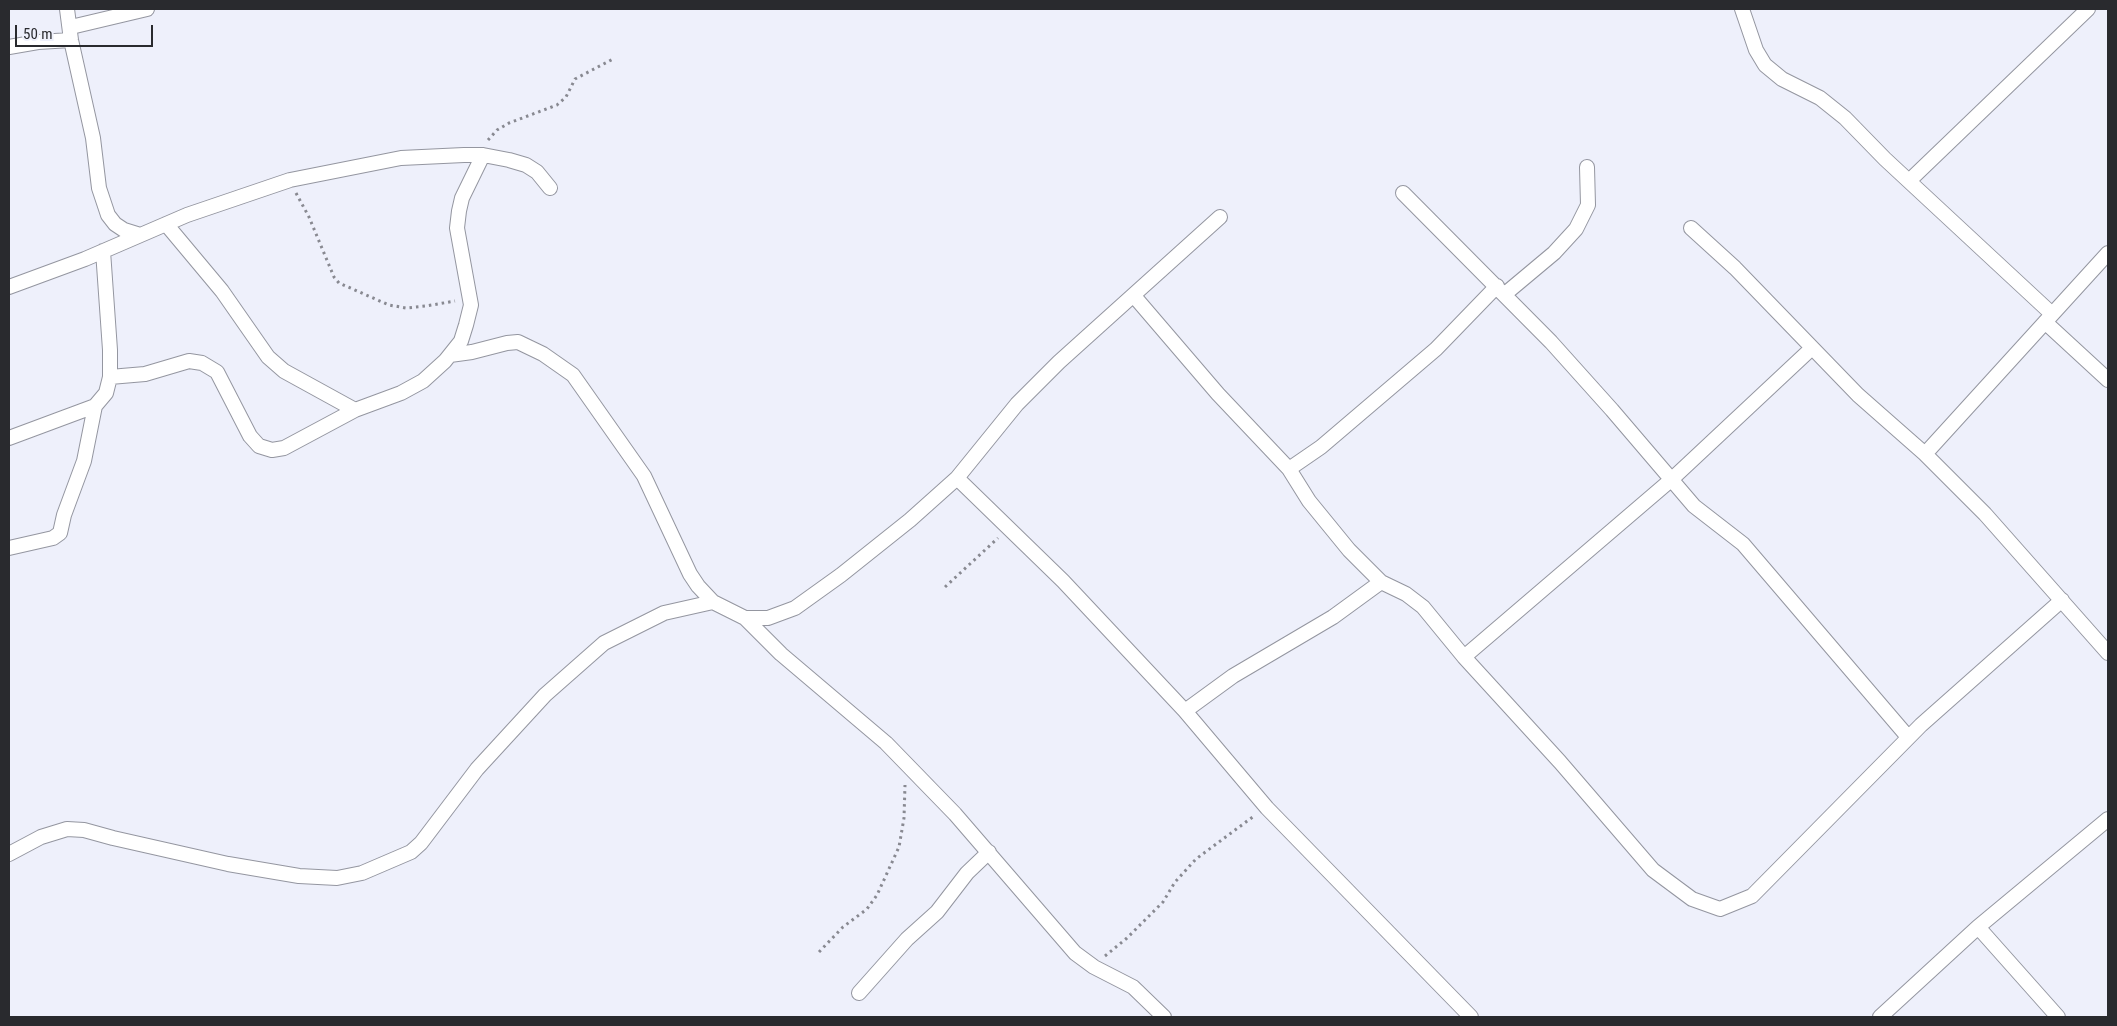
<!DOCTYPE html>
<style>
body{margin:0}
#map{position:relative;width:2117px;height:1026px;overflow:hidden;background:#eef0fb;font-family:"Roboto Condensed",sans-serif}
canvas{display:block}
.frame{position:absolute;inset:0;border:10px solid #292a2e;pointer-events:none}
.scale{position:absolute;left:15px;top:25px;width:138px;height:22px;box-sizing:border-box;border:2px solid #292a2e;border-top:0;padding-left:6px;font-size:15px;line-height:18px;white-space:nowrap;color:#292a2e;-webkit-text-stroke:4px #eef0fb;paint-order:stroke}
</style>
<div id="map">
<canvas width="2117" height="1026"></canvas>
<div class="frame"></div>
<div class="scale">50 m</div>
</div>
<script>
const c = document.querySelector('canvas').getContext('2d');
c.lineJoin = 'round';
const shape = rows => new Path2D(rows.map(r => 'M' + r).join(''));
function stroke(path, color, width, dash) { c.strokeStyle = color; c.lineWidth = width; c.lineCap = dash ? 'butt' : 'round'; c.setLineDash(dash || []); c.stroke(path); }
const street = shape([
 [67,9,71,40,93,138,99,188,108,215,115,224,124,230,140,235],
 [1742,9,1756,50,1765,65,1782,79,1820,98,1845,118,1885,159,2052,314],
 [71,27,147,9],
 [9,47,38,42,71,40],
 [1909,181,2088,9],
 [1403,193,1551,342,1612,410,1694,506,1743,544,1908,737],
 [166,224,222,291,268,357,284,371,355,410],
 [1691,228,1735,268,1858,395,1925,454,1985,514,2108,653],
 [9,287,85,259,187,215,290,180,401,158,464,155,483,155,509,160,526,165,537,172,550,188],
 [1505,294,1554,253,1576,229,1588,205,1587,167],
 [1134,296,1218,394,1289,469,1309,501,1349,550,1381,582,1406,594,1423,607,1464,657,1560,762,1653,870,1692,899,1720,909,1752,896,1921,725,2062,600],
 [2045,322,2108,380],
 [450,355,472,352,507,343,518,342,543,354,573,375,644,476,690,574,698,586,713,602],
 [110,377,145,374,189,361,202,363,217,372,250,436,259,446,272,450,284,448,355,410,401,393,423,381,445,361,461,341,466,325,471,305,457,228,459,211,462,198,483,155],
 [9,438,95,406,106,393,110,377,110,350,103,251],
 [1925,454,2108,253],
 [1289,469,1321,447,1436,349,1497,286],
 [957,478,1063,581,1185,711,1267,808,1471,1017],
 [9,548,53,538,60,533,64,515,84,461,95,406],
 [745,618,781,654,886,743,955,814,1075,953,1094,967,1133,987,1164,1017],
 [1464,657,1672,479,1812,348],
 [1185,711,1233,676,1333,617,1381,582],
 [9,854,41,837,67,829,84,830,113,838,228,864,299,876,337,878,362,873,411,852,421,843,477,769,545,695,604,643,664,613,713,602,745,618,768,618,795,608,841,575,910,520,957,478,1017,404,1059,362,1220,217],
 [1978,927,2058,1017],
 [859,993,907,939,937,912,967,873,989,852],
 [1880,1017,1978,927,2108,819]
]);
stroke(street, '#9496a0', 16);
stroke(shape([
 [488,140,497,130,509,123,557,105,566,97,575,79,613,59],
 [296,193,309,217,334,277,339,283,389,305,406,308,426,306,455,301],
 [945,587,998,538],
 [819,952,843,927,867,909,877,895,899,847,904,818,905,785],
 [1105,956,1127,938,1163,902,1175,882,1196,859,1254,816]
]), '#888991', 3, [2.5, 4]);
stroke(street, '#fff', 14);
</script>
